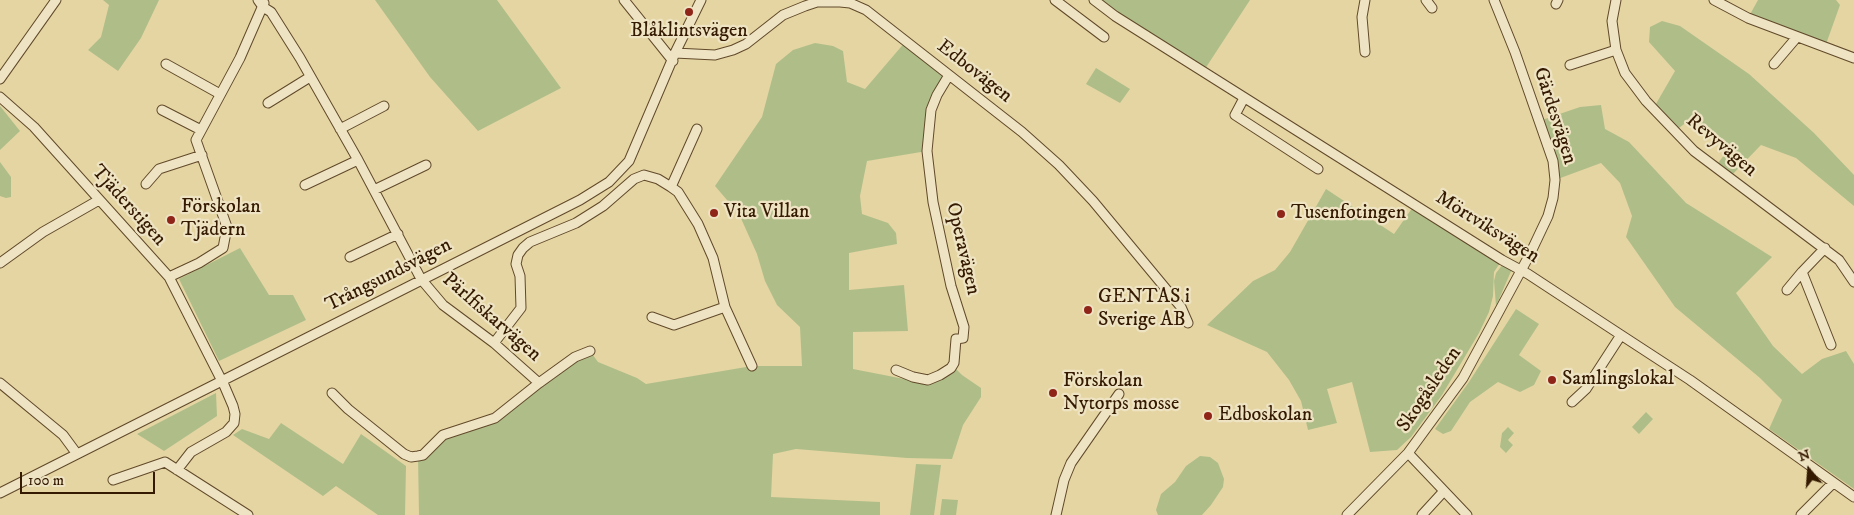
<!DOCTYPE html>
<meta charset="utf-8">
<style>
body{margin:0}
#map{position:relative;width:1854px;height:515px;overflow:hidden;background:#e5d5a2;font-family:"IM FELL DW Pica",serif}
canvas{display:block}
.north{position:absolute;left:1784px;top:445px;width:50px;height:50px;-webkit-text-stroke:4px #eee4c3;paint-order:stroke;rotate:342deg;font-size:14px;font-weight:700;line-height:20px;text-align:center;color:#351a02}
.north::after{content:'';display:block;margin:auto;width:18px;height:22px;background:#351a02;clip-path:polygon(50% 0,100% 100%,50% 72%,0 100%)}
.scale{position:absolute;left:20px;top:472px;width:135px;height:22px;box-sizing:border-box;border:2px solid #351a02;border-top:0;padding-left:6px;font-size:15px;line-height:18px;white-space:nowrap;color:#351a02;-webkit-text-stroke:4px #eee4c3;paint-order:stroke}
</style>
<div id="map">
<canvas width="1854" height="515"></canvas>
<div class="north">N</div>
<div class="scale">100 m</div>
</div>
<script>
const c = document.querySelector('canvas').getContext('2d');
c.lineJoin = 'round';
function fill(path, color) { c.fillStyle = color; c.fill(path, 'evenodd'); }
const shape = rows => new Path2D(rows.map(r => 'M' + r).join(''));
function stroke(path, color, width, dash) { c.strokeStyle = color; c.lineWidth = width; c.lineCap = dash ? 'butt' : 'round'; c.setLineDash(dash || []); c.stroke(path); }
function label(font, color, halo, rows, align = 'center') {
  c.font = font + ' "IM FELL DW Pica",serif'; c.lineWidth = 4.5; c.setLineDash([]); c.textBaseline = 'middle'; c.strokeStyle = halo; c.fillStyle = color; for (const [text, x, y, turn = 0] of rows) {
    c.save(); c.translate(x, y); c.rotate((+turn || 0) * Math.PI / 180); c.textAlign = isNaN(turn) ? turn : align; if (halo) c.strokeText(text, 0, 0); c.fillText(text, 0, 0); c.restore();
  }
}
fill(shape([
 [103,0,159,0,141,38,118,71,88,50,101,37,109,5],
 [375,0,497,0,561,88,478,131,430,77],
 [1094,0,1250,0,1203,72],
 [1758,0,1836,0,1840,5,1825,47,1748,18],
 [1662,21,1680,26,1749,74,1814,133,1854,175,1854,206,1796,158,1761,145,1730,177,1715,167,1728,150,1692,118,1675,131,1653,109,1675,71,1649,42,1650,27],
 [906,41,949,75,937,95,927,151,867,161,860,196,862,214,888,223,896,233,897,244,849,253,849,290,904,285,908,331,853,332,853,369,925,383,954,367,962,375,981,388,981,397,963,425,952,459,907,458,796,449,773,454,771,497,880,502,880,515,419,515,418,456,443,435,487,422,590,351,598,362,637,378,646,384,752,366,802,366,800,327,777,305,765,281,757,254,739,214,715,186,762,117,776,64,793,50,815,43,833,46,843,51,847,82,865,89],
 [1096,68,1130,89,1120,103,1086,84],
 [1601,105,1605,129,1629,142,1686,203,1772,257,1736,293,1773,346,1802,374,1822,359,1846,351,1854,364,1854,489,1769,429,1782,400,1760,378,1675,307,1626,237,1632,216,1620,183,1601,163,1555,180,1539,121,1580,107],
 [0,106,20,131,0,150],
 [0,162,11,177,11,197,6,198,0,196],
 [1326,189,1394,234,1415,204,1502,260,1494,272,1493,296,1489,312,1479,333,1442,395,1411,437,1397,450,1370,452,1352,382,1327,389,1337,423,1308,430,1301,401,1289,380,1267,352,1207,325,1253,281,1275,270,1290,252],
 [240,248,269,295,293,295,306,320,219,361,179,279],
 [1503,264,1512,269,1496,306,1494,281,1496,273],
 [1516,309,1539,324,1519,355,1541,371,1534,385,1520,392,1498,382,1470,402,1451,431,1443,434,1435,429,1469,382],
 [216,393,217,416,164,451,137,434],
 [1646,412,1653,419,1639,434,1632,427],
 [281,423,343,464,361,434,406,466,405,515,378,515,336,486,323,496,233,435,242,429,269,439],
 [1508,427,1514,433,1508,440,1513,445,1506,453,1500,447,1502,433],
 [1200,456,1210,457,1218,463,1224,479,1223,487,1211,505,1202,515,1158,515,1156,510,1161,494,1175,482,1186,466],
 [916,464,941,465,934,515,910,515],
 [942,499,958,500,956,515,940,515]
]), '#afbe89');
const minor = shape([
 [258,0,263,7,271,12,300,58,358,160,421,279,443,305,494,343,539,383,495,418,443,435,423,455,418,456,411,457,404,454,348,409,332,393],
 [624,0,673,61],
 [1055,0,1104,37],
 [1094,0,1115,16,1502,260,1528,274,1621,335,1690,380,1854,497],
 [1426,0,1432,8],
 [1616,0,1612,21,1616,50,1625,73,1646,101,1694,151,1839,260,1854,282],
 [1714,0,1748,18,1854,58],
 [1556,4,1558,0],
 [1365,52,1362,17,1365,0],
 [675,53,715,55,733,50,746,44,783,15,805,6,817,2,840,2,850,3,866,10,1022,132,1059,165,1093,201,1181,307,1188,323],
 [166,64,220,94],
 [1774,64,1797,37],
 [1570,65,1616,50],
 [0,79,56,0],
 [0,97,34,127,169,277,224,385,233,406,235,414,234,423,226,432,191,452,177,470],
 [1244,98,1235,115,1318,169],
 [268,103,310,77],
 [162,110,201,130],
 [340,129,384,106],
 [146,184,159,169,202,155],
 [305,185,358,160],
 [374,190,426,165],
 [1825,248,1802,272,1831,345],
 [350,257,398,234],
 [0,263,43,232,99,200],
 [169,277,199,263,223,248,227,227,196,140,240,58,264,3],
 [1787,290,1802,272],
 [725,307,752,366],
 [652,317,674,325,725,307,713,258,698,224,678,192,671,187],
 [494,343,521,308,520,276,516,264,518,255,523,248,530,242,576,223,603,206,634,179,644,175,658,179,671,187,697,129],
 [896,370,913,377,928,380,940,375,951,368,954,363,956,339,963,338,964,327,951,286,933,202,927,151,931,110,937,95,949,75],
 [0,383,63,435,77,454],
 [539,383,575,357,590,351],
 [1572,402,1586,389,1621,335],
 [1408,453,1467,515],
 [113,480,165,462,248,515],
 [0,493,580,200,609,182,629,161,675,53,701,0],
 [1056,515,1064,480,1071,463,1119,394],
 [1347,515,1408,453,1463,378,1530,254,1548,216,1553,198,1555,180,1553,161,1515,52,1494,0],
 [1422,515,1444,491],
 [1801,515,1833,483]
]);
stroke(minor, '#61492a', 11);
stroke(minor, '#eee4c3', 9);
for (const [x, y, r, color] of [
 [689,12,5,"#8f2418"],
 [714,213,5,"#8f2418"],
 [1281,214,5,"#8f2418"],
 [171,220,5,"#8f2418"],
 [1088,310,5,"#8f2418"],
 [1552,380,5,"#8f2418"],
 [1053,393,5,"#8f2418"],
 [1208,416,5,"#8f2418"]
]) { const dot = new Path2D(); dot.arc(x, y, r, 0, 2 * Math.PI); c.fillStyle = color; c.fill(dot); stroke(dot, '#eee4c3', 2); }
label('20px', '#351a02', '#eee4c3', [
 ["Blåklintsvägen",689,32,"center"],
 ["Förskolan",181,208],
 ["Tjädern",181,231],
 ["Vita Villan",724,213],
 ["Tusenfotingen",1291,214],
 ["GENTAS i",1098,298],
 ["Sverige AB",1098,321],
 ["Samlingslokal",1562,380],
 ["Förskolan",1063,382],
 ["Nytorps mosse",1063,405],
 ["Edboskolan",1218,416]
], 'left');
label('20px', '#351a02', '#eee4c3', [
 ["Edbovägen",974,72,38],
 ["Gärdesvägen",1554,116,72],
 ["Revyvägen",1721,146,40],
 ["Tjäderstigen",128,206,48],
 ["Mörtviksvägen",1487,228,32],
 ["Operavägen",962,249,77],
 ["Trångsundsvägen",389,276,-27],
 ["Pärlfiskarvägen",491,318,41],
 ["Skogåsleden",1430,390,-56]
]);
</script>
